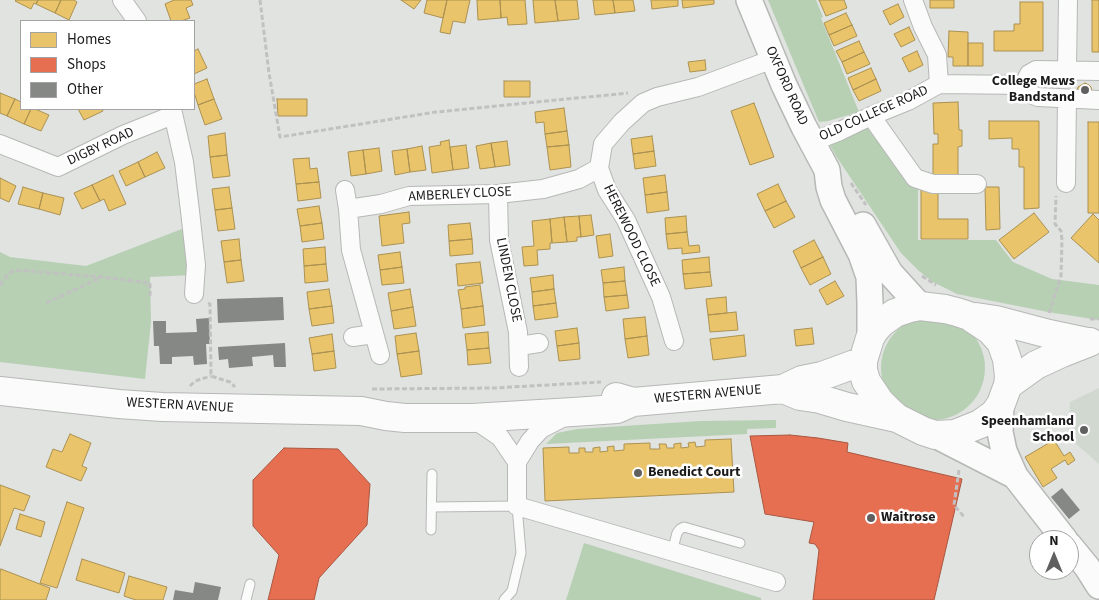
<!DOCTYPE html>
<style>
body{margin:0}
#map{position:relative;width:1099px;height:600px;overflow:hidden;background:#e0e3e0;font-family:"Source Sans 3",sans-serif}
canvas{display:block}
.legend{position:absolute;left:20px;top:20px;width:175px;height:90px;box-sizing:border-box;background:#fff;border:1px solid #a3a3a3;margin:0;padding:6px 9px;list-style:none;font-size:15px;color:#191a19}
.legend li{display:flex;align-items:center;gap:10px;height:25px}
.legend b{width:25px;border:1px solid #a3a3a3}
.north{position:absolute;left:1029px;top:530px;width:50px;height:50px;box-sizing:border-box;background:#fff;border:1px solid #a3a3a3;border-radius:50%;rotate:0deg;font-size:14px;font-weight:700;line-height:20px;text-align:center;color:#191a19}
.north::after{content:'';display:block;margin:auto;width:18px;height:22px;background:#5f605f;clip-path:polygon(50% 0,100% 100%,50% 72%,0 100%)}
</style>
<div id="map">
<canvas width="1099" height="600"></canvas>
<ul class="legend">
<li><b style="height:14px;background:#e9c46a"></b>Homes</li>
<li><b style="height:14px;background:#e76f51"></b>Shops</li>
<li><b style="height:14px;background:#868886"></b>Other</li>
</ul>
<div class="north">N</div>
</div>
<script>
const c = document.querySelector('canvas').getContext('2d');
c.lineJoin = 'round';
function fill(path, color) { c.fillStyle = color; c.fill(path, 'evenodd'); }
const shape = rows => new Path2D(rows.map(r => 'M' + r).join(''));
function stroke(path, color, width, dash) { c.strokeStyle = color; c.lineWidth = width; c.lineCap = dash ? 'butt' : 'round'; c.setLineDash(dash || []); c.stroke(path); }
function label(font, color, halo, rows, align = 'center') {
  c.font = font + ' "Source Sans 3",sans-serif'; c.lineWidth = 5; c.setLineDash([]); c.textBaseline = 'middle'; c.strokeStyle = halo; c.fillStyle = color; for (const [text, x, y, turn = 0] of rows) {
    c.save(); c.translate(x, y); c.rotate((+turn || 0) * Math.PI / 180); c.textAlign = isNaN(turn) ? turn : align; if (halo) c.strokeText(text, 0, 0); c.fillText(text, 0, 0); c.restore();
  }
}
fill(shape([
 [1099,388,1099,464,1067,436,1069,425,1070,402]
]), '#d1d8d0');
fill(shape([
 [768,0,816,0,823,17,821,18,859,112,828,121,819,122],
 [869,120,918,187,918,240,996,240,1013,262,1052,279,1099,285,1099,320,1048,312,957,294,933,282,919,271,901,253,836,156,830,145,844,139,842,133],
 [187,227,192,275,150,277,151,322,145,379,0,362,0,252,10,257,86,266],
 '881 368a52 52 0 1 1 104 0a52 52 0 1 1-104 0Z',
 [776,420,776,428,747,429,747,434,546,444,557,433,577,429,701,421],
 [584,543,761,598,761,600,566,600]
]), '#b7d0b4');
const homes = shape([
 [16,0,38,0,36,4,34,3,31,9,15,1,16,0],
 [38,0,61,0,55,13,36,4,38,0],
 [61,0,74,0,77,2,69,20,55,13,61,0],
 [174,0,191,0,193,5,186,8,190,18,181,21,171,21,165,4,174,0],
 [401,0,421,0,414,9,401,0],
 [427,0,447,0,443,18,424,13,427,0],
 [447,0,470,0,465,23,453,21,450,34,440,32,447,0],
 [477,0,500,0,501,18,478,20,477,0],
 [500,0,525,0,527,24,508,25,507,17,501,18,500,0],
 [533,0,555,0,558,21,535,23,533,0],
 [555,0,577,0,579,19,558,21,555,0],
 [593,0,613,0,615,13,595,15,593,0],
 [613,0,633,0,635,11,615,13,613,0],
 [651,0,678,0,678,6,652,9,651,0],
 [682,0,714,0,714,4,683,8,682,0],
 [819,0,844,0,847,8,826,16,819,0],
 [930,0,954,0,954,8,930,8,930,0],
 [1092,0,1099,0,1099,52,1092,52,1092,0],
 [1020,2,1043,2,1043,51,994,51,994,31,1014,31,1014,24,1020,24,1020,2],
 [898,4,904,17,890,25,883,11,898,4],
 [846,13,852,25,829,35,824,23,846,13],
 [852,25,857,36,834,46,829,35,852,25],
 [909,27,915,40,901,47,894,34,909,27],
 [949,31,968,32,968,66,953,66,953,57,948,57,949,31],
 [859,41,864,52,842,62,836,51,859,41],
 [968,43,983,43,983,66,968,66,968,43],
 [198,49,207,68,194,74,194,51,198,49],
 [917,51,923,65,909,72,902,58,917,51],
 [864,52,870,64,847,74,842,62,864,52],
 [705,60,706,70,690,72,688,62,705,60],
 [871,68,876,79,853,90,848,78,871,68],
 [207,79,214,99,198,105,194,92,194,84,207,79],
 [876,79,881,91,859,101,853,90,876,79],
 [504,81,530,81,530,97,504,97,504,81],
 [1085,83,1089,85,1091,87,1092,92,1077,91,1078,87,1085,83],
 [0,93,15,99,7,116,0,113,0,93],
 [15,99,21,102,21,109,31,109,24,124,7,116,15,99],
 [214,99,222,119,205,125,198,105,214,99],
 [277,99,307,99,307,116,278,116,277,99],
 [958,102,959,130,962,130,962,146,958,147,958,175,933,175,933,144,938,144,938,134,934,134,933,103,958,102],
 [754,103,774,157,750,165,731,111,754,103],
 [564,108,567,131,545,134,544,122,536,123,535,112,564,108],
 [31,109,35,109,49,115,41,131,24,124,31,109],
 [78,109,102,109,103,111,84,120,78,109],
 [989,121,1039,121,1039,208,1024,209,1024,167,1019,167,1019,149,1012,149,1012,138,989,139,989,121],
 [1088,122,1099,122,1099,213,1088,213,1088,122],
 [567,131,569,145,547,147,545,134,567,131],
 [225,133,227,155,210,157,208,136,225,133],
 [652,136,654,151,633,154,631,139,652,136],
 [449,140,453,170,432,173,429,147,441,145,440,142,449,140],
 [507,141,510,165,495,167,491,143,507,141],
 [491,143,495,167,480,169,476,146,491,143],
 [466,145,469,168,453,170,450,147,466,145],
 [569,145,571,167,550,170,547,147,569,145],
 [422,146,426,170,410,172,407,149,422,146],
 [379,148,382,171,366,174,363,150,379,148],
 [407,149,410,172,395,175,392,151,407,149],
 [363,150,366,174,351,176,348,152,363,150],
 [654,151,656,166,635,169,633,154,654,151],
 [157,152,165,168,145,177,138,162,157,152],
 [227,155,230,176,213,178,210,157,227,155],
 [309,158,310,169,317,168,319,182,296,184,293,159,309,158],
 [138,162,145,177,126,186,119,171,138,162],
 [113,175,126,204,109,211,104,199,100,201,92,185,113,175],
 [665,175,667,192,645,195,643,178,665,175],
 [0,178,16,186,9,202,0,198,0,178],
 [319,182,321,198,298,201,296,184,319,182],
 [778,184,786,201,765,211,757,194,778,184],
 [92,185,100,201,82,209,74,193,92,185],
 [23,187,43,193,39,209,18,204,23,187],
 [229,187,232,208,215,210,212,189,229,187],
 [985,187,999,187,1000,229,986,230,985,187],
 [921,190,938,190,938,219,968,219,968,239,921,239,921,190],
 [667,192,669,210,647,213,645,195,667,192],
 [43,193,64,198,60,215,39,209,43,193],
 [786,201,795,217,774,228,765,211,786,201],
 [319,206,322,223,300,226,297,209,319,206],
 [232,208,235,229,218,231,215,210,232,208],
 [409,212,410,223,402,224,404,243,382,246,379,216,409,212],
 [1034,213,1049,232,1014,259,999,240,1034,213],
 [1093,214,1099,220,1099,263,1071,238,1093,214],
 [591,215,594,235,581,237,579,216,591,215],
 [579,216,581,237,577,237,577,241,567,242,564,217,579,216],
 [686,216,687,232,666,234,665,218,686,216],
 [564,217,567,242,552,243,550,219,564,217],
 [550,219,552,243,550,243,550,249,537,250,538,265,524,266,522,247,534,246,532,221,550,219],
 [322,223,324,239,302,242,300,226,322,223],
 [470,223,472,239,449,241,448,225,470,223],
 [687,232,689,246,699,245,700,252,682,254,682,248,668,249,666,234,687,232],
 [610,234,613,256,599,258,596,236,610,234],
 [239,239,241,260,224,262,221,241,239,239],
 [472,239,473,254,450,256,449,241,472,239],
 [814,240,823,257,801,268,793,251,814,240],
 [325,247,326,264,304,266,303,249,325,247],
 [400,252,402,267,380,270,378,255,400,252],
 [709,257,710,272,683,274,682,260,709,257],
 [823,257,831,274,810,285,801,268,823,257],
 [241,260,244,281,227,283,224,262,241,260],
 [480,262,483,283,458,286,456,264,480,262],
 [326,264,328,281,305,283,304,266,326,264],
 [402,267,404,283,382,285,380,270,402,267],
 [624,267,625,281,603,283,601,270,624,267],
 [710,272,712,286,685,289,683,274,710,272],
 [553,275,554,289,532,292,530,278,553,275],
 [625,281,627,295,604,297,603,283,625,281],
 [835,281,844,296,827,305,819,290,835,281],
 [480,285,483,306,461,309,458,290,465,289,465,287,480,285],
 [329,289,332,306,309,309,307,292,329,289],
 [410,289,413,307,391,311,388,293,410,289],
 [554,289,556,303,533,306,532,292,554,289],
 [627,295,629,308,606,311,604,297,627,295],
 [726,297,727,313,708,315,706,299,726,297],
 [556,303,558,317,535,320,533,306,556,303],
 [332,306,334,323,312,326,309,309,332,306],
 [483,306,485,325,463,328,461,309,483,306],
 [413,307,416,326,394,329,391,311,413,307],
 [736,312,738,330,710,332,708,315,736,312],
 [645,317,647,336,625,339,623,319,645,317],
 [577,328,579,343,557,346,555,331,577,328],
 [812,328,814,344,796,346,794,330,812,328],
 [488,332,489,348,467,350,465,334,488,332],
 [416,333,419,351,397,354,395,336,416,333],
 [332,334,334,351,312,354,309,338,332,334],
 [744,335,746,356,713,360,710,339,744,335],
 [647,336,649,355,628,358,625,339,647,336],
 [579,343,580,359,559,361,557,346,579,343],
 [489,348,491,363,468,365,467,350,489,348],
 [334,351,336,368,314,371,312,354,334,351],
 [419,351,422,374,401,377,397,354,419,351],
 [70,434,91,443,82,466,87,468,81,481,46,467,53,449,62,452,70,434],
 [731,439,734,492,545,501,543,448,569,447,569,453,579,453,579,448,585,448,585,452,593,452,593,448,600,447,600,452,608,451,607,447,614,446,614,451,624,450,624,444,650,443,650,449,660,449,659,444,666,444,667,448,674,448,674,444,681,443,681,448,689,447,688,443,695,442,696,447,705,446,705,440,731,439],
 [1054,440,1064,456,1070,452,1075,460,1068,465,1065,460,1051,469,1057,478,1043,487,1025,457,1054,440],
 [0,485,30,496,24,511,14,508,0,546,0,485],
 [67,502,84,508,57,588,40,583,67,502],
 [20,514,45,522,41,537,16,529,20,514],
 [82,559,125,573,119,593,76,580,82,559],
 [1,569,50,588,46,600,0,600,0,572,1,569],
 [129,576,167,587,163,600,136,600,124,596,129,576]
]);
fill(homes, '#e9c46a');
stroke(homes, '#ab9152', 1);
const shops = shape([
 [790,435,818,438,848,443,847,452,962,479,934,600,813,600,819,550,815,544,809,543,814,522,765,514,750,436,790,435],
 [284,448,338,449,370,484,367,525,319,578,314,600,268,600,279,555,253,526,253,480,284,448]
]);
fill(shops, '#e76f51');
stroke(shops, '#a95640', 1);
fill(shape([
 [283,297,284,320,218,323,217,299],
 [209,318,210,344,206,344,207,364,194,365,193,356,172,357,172,364,160,364,159,346,154,346,153,321,166,321,166,333,197,332,196,319],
 [285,343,286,367,274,367,273,355,252,357,253,366,229,368,228,359,219,360,218,347],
 [1062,488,1080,510,1069,519,1051,497],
 [195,582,221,587,218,600,173,600,175,590,193,593]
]), '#868886');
const lane = shape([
 [432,507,517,506,521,553,512,591,504,600],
 [431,530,432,474],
 [672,552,677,533,680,529,684,527,740,543],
 [246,600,250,584]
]);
const street = shape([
 [122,0,137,21],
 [913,0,923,27,937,55,939,84],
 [1067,70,1068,0],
 [1099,71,1036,70,1029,74,1027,78,1026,85,1028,90,1030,94,1038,97,1099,100],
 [172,109,184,162,190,211,196,265,194,294],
 [871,116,915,178,933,184,977,184],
 [812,142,840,131,871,116,908,101,939,84,1026,85],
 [0,144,58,167,123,135,173,115],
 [1066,183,1067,99],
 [345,190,348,209],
 [498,194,499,240,518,332,519,367],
 [353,337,374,334],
 [674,341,661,297,626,220,607,190,599,168,603,144,622,122,643,103,657,97,698,87,773,59],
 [519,346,539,343],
 [380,355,351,250,348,209,381,204,409,196,498,194,543,189,579,179,599,168],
 [564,417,541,429,530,441,517,462,517,506,776,582],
 [472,418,500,437,517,462]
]);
const secondary = shape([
 [749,0,784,85,804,127,827,170,829,187,833,200,861,254,869,277,870,303,870,338],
 [863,225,890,273,920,306],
 [1001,404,1000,432,1004,451,1015,476,1065,540],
 [935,435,1015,476],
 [1069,545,1087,567,1099,586]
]);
const primary = shape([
 [920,306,945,309,957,312,969,316,990,330,1001,342,1007,359,1009,376,1008,385,1001,404,994,414,980,424,955,434,935,435,923,431,897,418,888,410,880,402,866,381,863,370,863,361,870,338,874,331,881,323,895,313,910,308,920,306],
 [976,317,996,320,1049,334,1087,342],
 [1008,385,1036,365,1062,353,1090,342],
 [783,389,800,396,820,399,847,407,897,418],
 [0,391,119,404,162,407,361,411,386,416,405,418,472,418,573,412,617,409,633,402],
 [616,397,633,402,783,389,802,380,822,376,863,361]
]);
stroke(lane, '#b6b8b6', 11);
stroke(street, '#b6b8b6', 20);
stroke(secondary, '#b6b8b6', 28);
stroke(primary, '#b6b8b6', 30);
stroke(shape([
 [260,0,269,73,280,137,436,112,628,93],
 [851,183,866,205],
 [922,276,936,285],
 [0,285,9,273,16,270,101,277,150,283,150,296],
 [46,303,100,278],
 [208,303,210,304,211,376,230,382,235,387],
 [1049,313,1061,276,1062,240,1061,231,1055,224,1056,196],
 [1090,319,1099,319],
 [190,386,194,382,198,380,211,376],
 [372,389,494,388,601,382],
 [959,470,954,505,965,518]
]), '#c1c1c1', 3, [5, 2.5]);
stroke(lane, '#fafbfa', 9);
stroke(street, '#fafbfa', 18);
stroke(secondary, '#fafbfa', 25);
stroke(primary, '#fafbfa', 28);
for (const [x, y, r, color] of [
 [1085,90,5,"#5f605f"],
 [1084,430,5,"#5f605f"],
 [638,473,5,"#5f605f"],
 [871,518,5,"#5f605f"]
]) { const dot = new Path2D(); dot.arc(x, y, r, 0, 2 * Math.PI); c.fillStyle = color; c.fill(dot); stroke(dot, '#fff', 2); }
label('bold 14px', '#191a19', '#fff', [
 ["College Mews",1075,82],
 ["Bandstand",1075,98],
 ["Speenhamland",1074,422],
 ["School",1074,438],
 ["Benedict Court",648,473,"left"],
 ["Waitrose",881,518,"left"]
], 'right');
label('14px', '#191a19', '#fff', [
 ["OXFORD ROAD",786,86,66],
 ["OLD COLLEGE ROAD",874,114,-24],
 ["DIGBY ROAD",101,147,-25],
 ["AMBERLEY CLOSE",460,195,-3],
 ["HEREWOOD CLOSE",631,236,64],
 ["LINDEN CLOSE",508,280,79],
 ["WESTERN AVENUE",708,395,-5],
 ["WESTERN AVENUE",180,406,3]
]);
</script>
